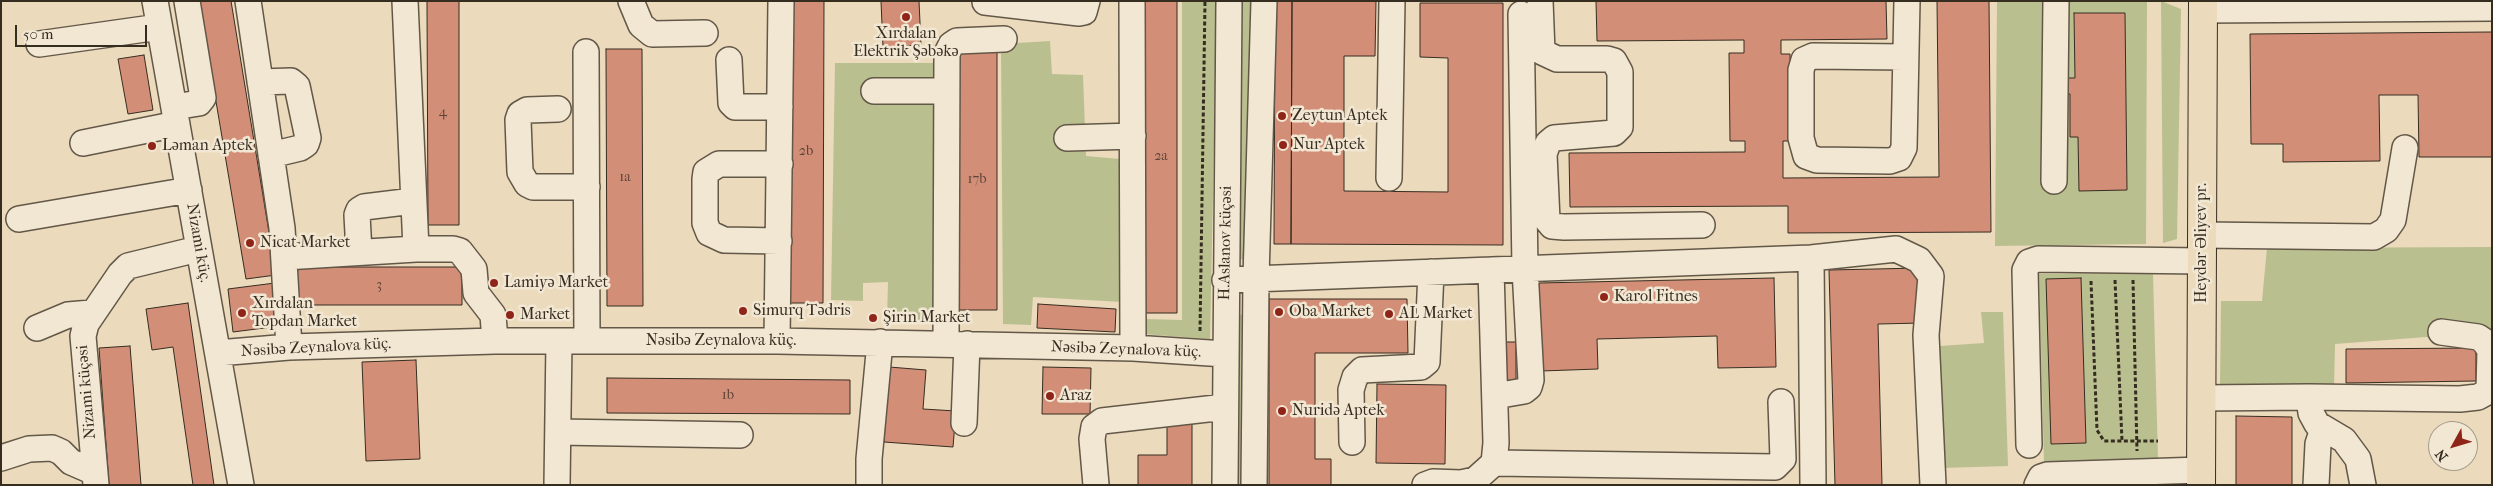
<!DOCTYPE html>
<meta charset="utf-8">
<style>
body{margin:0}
#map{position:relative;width:2493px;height:486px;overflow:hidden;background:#ebdabc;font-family:"IM FELL French Canon",serif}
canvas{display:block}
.frame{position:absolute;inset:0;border:2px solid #362d21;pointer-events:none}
.north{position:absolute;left:2428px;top:421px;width:50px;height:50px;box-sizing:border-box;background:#f2e7d3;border:1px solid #a79d8c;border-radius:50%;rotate:231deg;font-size:14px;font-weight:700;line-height:20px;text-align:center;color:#362d21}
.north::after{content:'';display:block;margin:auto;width:18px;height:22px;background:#8f2418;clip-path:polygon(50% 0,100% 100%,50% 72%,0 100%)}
.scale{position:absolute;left:15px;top:25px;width:132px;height:22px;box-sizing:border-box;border:2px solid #362d21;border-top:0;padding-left:6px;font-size:15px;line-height:18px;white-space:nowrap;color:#362d21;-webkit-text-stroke:4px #f2e7d3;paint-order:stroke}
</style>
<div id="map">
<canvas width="2493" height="486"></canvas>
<div class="frame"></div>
<div class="north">N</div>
<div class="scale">50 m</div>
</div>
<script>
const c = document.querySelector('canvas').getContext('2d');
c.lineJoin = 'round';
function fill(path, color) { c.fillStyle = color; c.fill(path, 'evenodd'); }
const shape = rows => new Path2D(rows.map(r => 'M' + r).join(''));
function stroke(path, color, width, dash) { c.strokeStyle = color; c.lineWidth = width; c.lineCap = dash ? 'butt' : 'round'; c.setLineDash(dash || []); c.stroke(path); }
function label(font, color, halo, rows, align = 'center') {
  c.font = font + ' "IM FELL French Canon",serif'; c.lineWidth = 5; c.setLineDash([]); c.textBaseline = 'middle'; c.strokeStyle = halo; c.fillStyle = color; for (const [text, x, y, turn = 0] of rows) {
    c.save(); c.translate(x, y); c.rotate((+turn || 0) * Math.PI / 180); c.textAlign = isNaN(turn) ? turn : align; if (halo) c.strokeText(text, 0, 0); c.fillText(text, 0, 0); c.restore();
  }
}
fill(shape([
 [1182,1,1217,1,1210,339,1143,334,1143,319,1182,320],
 [1240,1,1251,1,1247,260,1237,259],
 [1997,1,2147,1,2146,244,1995,246],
 [2161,1,2181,9,2177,239,2163,243],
 [1050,41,1052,74,1083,75,1086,156,1120,159,1122,302,1033,297,1031,325,1003,324,1001,44],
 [835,63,938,63,939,322,887,320,888,282,863,283,863,301,831,300],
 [2492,247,2492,388,2478,333,2335,344,2334,388,2220,389,2221,301,2262,301,2267,248],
 [2153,273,2158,459,2044,463,2039,274],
 [1981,312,2003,312,2008,466,1942,468,1940,346,1984,343],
 [1246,314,1245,485,1236,485,1237,315]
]), '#babf8f');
const building = shape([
 [199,1,231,1,276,275,246,279,199,1],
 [427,1,459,1,459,225,428,225,427,1],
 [789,1,824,1,823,303,787,303,789,1],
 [881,1,919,1,921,45,883,47,881,1],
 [1144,1,1177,1,1177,313,1144,313,1144,1],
 [1275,1,1292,1,1291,244,1274,244,1275,1],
 [1292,1,1376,1,1375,56,1344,56,1344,191,1448,192,1448,58,1420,57,1420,3,1503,3,1503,245,1291,244,1292,1],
 [1596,1,1886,1,1887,39,1781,40,1781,54,1790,54,1791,141,1783,141,1783,178,1939,177,1937,1,1989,1,1991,232,1788,233,1788,206,1570,207,1569,153,1745,152,1745,141,1730,141,1729,53,1744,53,1744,40,1597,41,1596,1],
 [2074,13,2125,13,2127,190,2079,191,2078,137,2070,137,2070,94,2059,94,2058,78,2075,78,2074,13],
 [2492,32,2492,157,2419,157,2418,95,2379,95,2380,161,2283,162,2283,144,2251,144,2250,34,2492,32],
 [606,49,642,49,643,306,607,306,606,49],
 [956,49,997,50,997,310,956,310,956,49],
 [144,55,153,110,128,114,118,59,144,55],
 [296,267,462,267,462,305,296,305,296,267],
 [1921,268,1922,323,1878,324,1882,485,1835,485,1829,270,1921,268],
 [1774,278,1776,367,1718,368,1717,336,1597,339,1598,369,1541,371,1539,283,1774,278],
 [2081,278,2086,443,2051,444,2046,279,2081,278],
 [275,283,280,326,233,332,228,289,275,283],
 [1269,299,1407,299,1408,353,1315,353,1315,459,1331,459,1331,485,1269,485,1269,299],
 [188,303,214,485,193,485,173,347,152,350,146,309,188,303],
 [1038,304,1116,309,1115,332,1037,328,1038,304],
 [1503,342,1516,342,1516,383,1503,383,1503,342],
 [130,346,141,485,109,485,99,348,130,346],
 [2476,348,2476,381,2346,383,2346,349,2476,348],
 [416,360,420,459,366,461,362,362,416,360],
 [889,367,926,370,923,409,956,411,953,447,884,442,889,367],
 [1043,367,1091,368,1090,414,1042,414,1043,367],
 [607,378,850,380,850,414,607,413,607,378],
 [1377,384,1446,385,1445,464,1376,463,1377,384],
 [2236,416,2292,417,2292,485,2236,485,2236,416],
 [1167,419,1192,419,1192,485,1138,485,1138,455,1167,455,1167,419]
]);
fill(building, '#d38e78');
stroke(building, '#362d21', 1);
const minor = shape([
 [155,1,241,485],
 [248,1,282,228,289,347],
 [405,1,416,249],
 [631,1,641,25,652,34,705,33],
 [1132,1,1133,348],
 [1540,1,1542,52,1557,59,1607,59,1614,61,1620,72,1620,127,1614,133,1554,138,1548,143,1544,154,1547,220,1552,226,1564,227,1702,225],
 [985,2,1079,13,1084,12,1087,1],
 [2203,10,2492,8],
 [39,44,159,27],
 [586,52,587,341],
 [1905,57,1813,56,1804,60,1801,70,1801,138,1806,156,1817,160,1890,161,1899,158,1904,148,1907,1],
 [729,60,731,103,735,107,780,107],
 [260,82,291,81,297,86,308,138,306,144,300,148,271,155],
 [874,91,946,91],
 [174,107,199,103,203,98,187,1],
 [558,109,527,110,520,114,518,120,520,172,527,184,533,187,587,187],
 [1067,138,1133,136],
 [83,143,177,124],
 [1389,178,1392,1],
 [2054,181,2056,1],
 [19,219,189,190],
 [2202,235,2374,237,2386,230,2393,220,2405,148],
 [779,241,724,240,709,233,705,223,705,179,706,172,719,164,780,164],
 [359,252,357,215,359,210,364,207,413,201],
 [285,257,416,249,453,249,460,251,474,269,476,293,493,315,495,341],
 [1811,258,1813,485],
 [1491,270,1496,443,1494,463],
 [1225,280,1811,258,1896,249,1919,260,1931,276,1926,335,1933,485],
 [37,328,68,315,91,313],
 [777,341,781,1],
 [946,344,947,53,951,45,957,41,1004,39],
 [218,353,289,347,495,341,777,341,1133,348,1225,354],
 [1495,396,1524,391,1529,387,1531,380,1525,269,1521,14],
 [2309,397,2460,399,2478,397,2489,391,2490,350,2484,341,2478,337,2441,332],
 [2201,398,2309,397,2311,413,2317,424,2344,440,2358,459,2363,485],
 [964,423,967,344],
 [558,432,740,435],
 [1352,442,1351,390,1355,377,1362,370,1421,367,1427,362,1431,272],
 [2029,445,2025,270,2029,262,2038,259,2202,261],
 [1,458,29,449,52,448,61,452,71,462,94,472],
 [96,485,83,336,86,324,120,274,128,266,198,249],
 [557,485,559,341],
 [869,485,869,459,880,342],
 [1096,485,1092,439,1094,427,1102,421,1225,407],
 [1225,485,1229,1],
 [1254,485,1256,278,1264,1],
 [1425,485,1433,482,1461,483,1475,480,1494,463,1775,467,1783,459,1781,402],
 [2037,485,2041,477,2047,475,2201,470],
 [2316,485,2318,444,2323,429]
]);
const major = shape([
 [2201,485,2203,1]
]);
stroke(minor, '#635848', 28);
stroke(major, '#362d21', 30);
stroke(shape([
 [2115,280,2122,441],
 [2133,280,2137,451],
 [2091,281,2097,430,2104,441,2158,441],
 [1200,331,1205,1]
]), '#362d21', 3, [4, 2.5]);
stroke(minor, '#f2e7d3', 25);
stroke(major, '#ebdabc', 28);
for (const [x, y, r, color] of [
 [906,17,5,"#8f2418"],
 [1282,116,5,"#8f2418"],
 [1283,145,5,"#8f2418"],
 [152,146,5,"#8f2418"],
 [250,243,5,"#8f2418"],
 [494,283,5,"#8f2418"],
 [1604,297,5,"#8f2418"],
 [743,311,5,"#8f2418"],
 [1279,312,5,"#8f2418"],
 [242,313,5,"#8f2418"],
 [1389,314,5,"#8f2418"],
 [510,315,5,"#8f2418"],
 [873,318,5,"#8f2418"],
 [1050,396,5,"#8f2418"],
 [1282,411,5,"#8f2418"]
]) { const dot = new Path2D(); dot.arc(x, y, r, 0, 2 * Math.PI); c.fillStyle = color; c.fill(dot); stroke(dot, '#f2e7d3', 2); }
label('14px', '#5d4537', null, [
 ["4",443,113],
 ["2b",806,152],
 ["2a",1161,157],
 ["1a",625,178],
 ["17b",977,180],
 ["3",379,286],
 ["1b",728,396]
]);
label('16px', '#362d21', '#f2e7d3', [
 ["Xırdalan",906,34,"center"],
 ["Elektrik Şəbəkə",906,52,"center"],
 ["Zeytun Aptek",1292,116],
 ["Nur Aptek",1293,145],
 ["Ləman Aptek",162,146],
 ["Nicat Market",260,243],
 ["Lamiyə Market",504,283],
 ["Karol Fitnes",1614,297],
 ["Xırdalan",252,304],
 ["Topdan Market",252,322],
 ["Simurq Tədris",753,311],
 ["Oba Market",1289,312],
 ["AL Market",1399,314],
 ["Market",520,315],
 ["Şirin Market",883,318],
 ["Araz",1060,396],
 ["Nuridə Aptek",1292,411]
], 'left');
label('16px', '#362d21', '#f2e7d3', [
 ["Nizami küç.",198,243,80],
 ["H.Aslanov küçəsi",1226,243,-89],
 ["Heydər Əliyev pr.",2202,243,-90],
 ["Nəsibə Zeynalova küç.",721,341],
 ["Nəsibə Zeynalova küç.",316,348,-3],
 ["Nəsibə Zeynalova küç.",1126,350,2],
 ["Nizami küçəsi",87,392,-95]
]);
</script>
